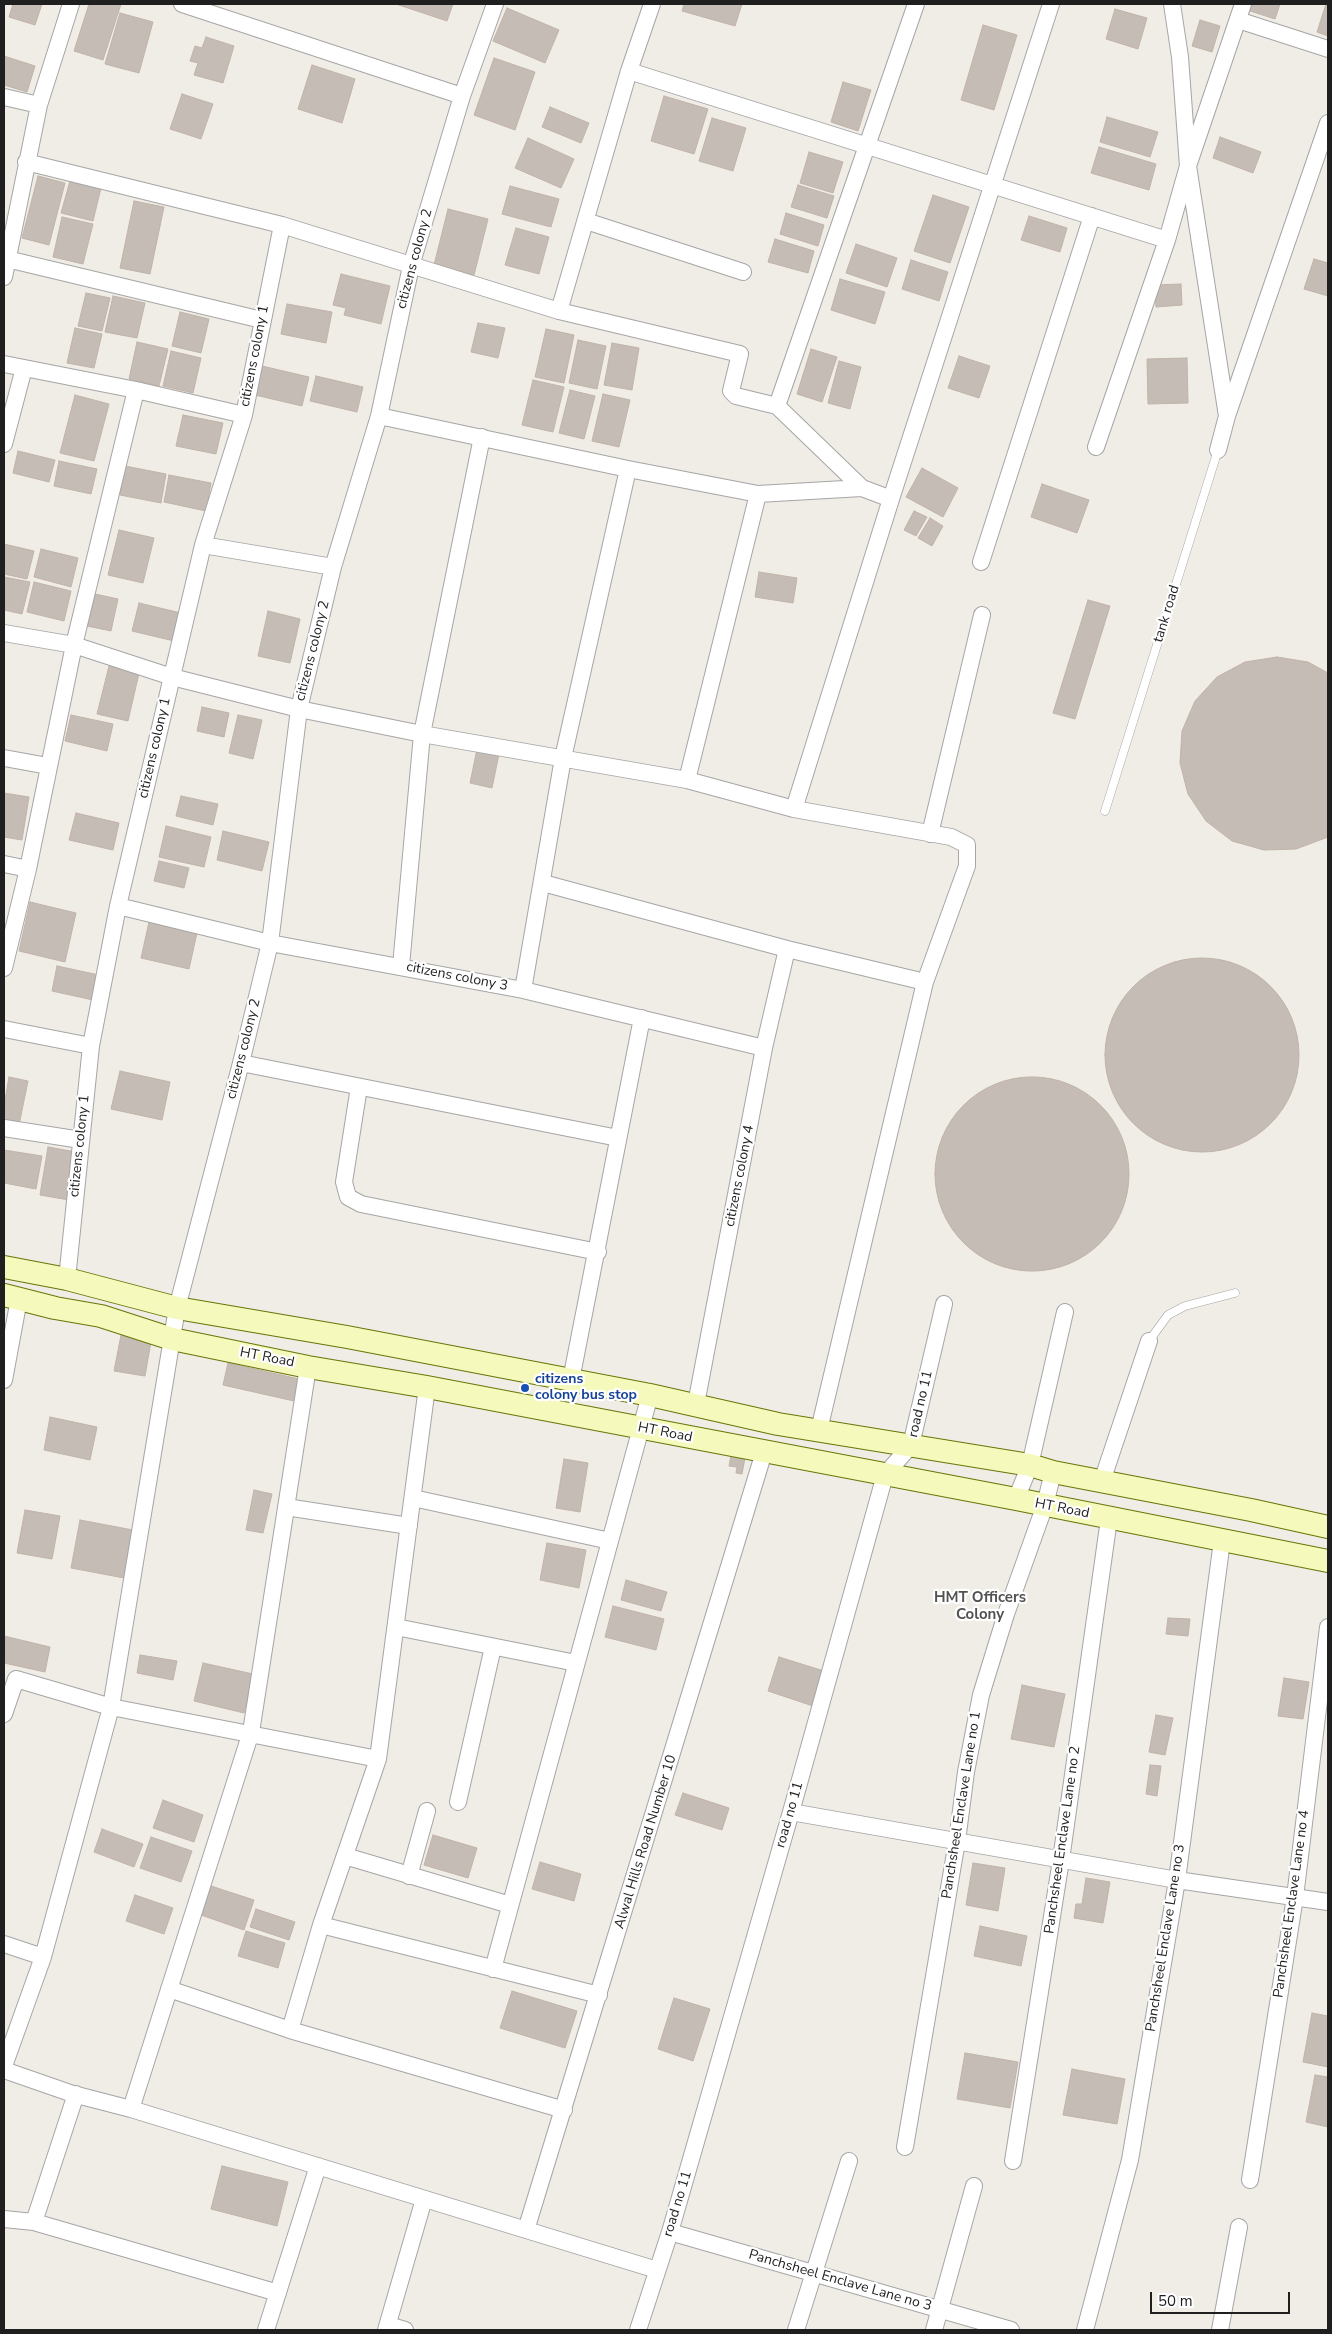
<!DOCTYPE html>
<style>
body{margin:0}
#map{position:relative;width:1332px;height:2334px;overflow:hidden;background:#f0ece6;font-family:"Nunito Sans",sans-serif}
canvas{display:block}
.frame{position:absolute;inset:0;border:5px solid #1f1f1f;pointer-events:none}
.scale{position:absolute;left:1150px;top:2292px;width:140px;height:22px;box-sizing:border-box;border:2px solid #1f1f1f;border-top:0;padding-left:6px;font-size:15px;line-height:18px;white-space:nowrap;color:#1f1f1f;-webkit-text-stroke:4px #fff;paint-order:stroke}
</style>
<div id="map">
<canvas width="1332" height="2334"></canvas>
<div class="frame"></div>
<div class="scale">50 m</div>
</div>
<script>
const c = document.querySelector('canvas').getContext('2d');
c.lineJoin = 'round';
function fill(path, color) { c.fillStyle = color; c.fill(path, 'evenodd'); }
const shape = rows => new Path2D(rows.map(r => 'M' + r).join(''));
function stroke(path, color, width, dash) { c.strokeStyle = color; c.lineWidth = width; c.lineCap = dash ? 'butt' : 'round'; c.setLineDash(dash || []); c.stroke(path); }
function label(font, color, halo, rows, align = 'center') {
  c.font = font + ' "Nunito Sans",sans-serif'; c.lineWidth = 4.5; c.setLineDash([]); c.textBaseline = 'middle'; c.strokeStyle = halo; c.fillStyle = color; for (const [text, x, y, turn = 0] of rows) {
    c.save(); c.translate(x, y); c.rotate((+turn || 0) * Math.PI / 180); c.textAlign = isNaN(turn) ? turn : align; if (halo) c.strokeText(text, 0, 0); c.fillText(text, 0, 0); c.restore();
  }
}
const building = shape([
 [13,4,42,4,35,25,9,17,13,4],
 [89,4,121,4,103,60,74,51,89,4],
 [396,4,453,4,447,21,396,4],
 [684,4,742,4,735,26,682,11,684,4],
 [1252,4,1280,4,1275,19,1250,11,1252,4],
 [1326,4,1328,4,1328,36,1317,32,1326,4],
 [507,8,559,30,545,63,493,41,507,8],
 [1115,9,1147,18,1138,49,1106,39,1115,9],
 [120,13,153,22,139,73,105,64,120,13],
 [1200,20,1220,26,1212,52,1192,46,1200,20],
 [983,25,1017,35,994,110,961,100,983,25],
 [206,37,234,46,223,83,194,75,198,63,190,61,195,46,202,48,206,37],
 [4,56,35,66,27,92,4,85,4,56],
 [494,58,535,72,515,130,474,115,494,58],
 [312,65,355,79,342,123,298,109,312,65],
 [843,82,871,90,858,131,831,122,843,82],
 [182,94,213,104,201,139,170,129,182,94],
 [664,96,708,109,694,154,651,141,664,96],
 [550,107,589,123,581,143,542,127,550,107],
 [1107,117,1158,132,1150,157,1100,142,1107,117],
 [712,118,746,128,733,171,699,161,712,118],
 [1220,137,1261,152,1253,173,1213,158,1220,137],
 [528,138,574,159,561,188,515,168,528,138],
 [1099,147,1156,164,1149,190,1091,173,1099,147],
 [809,152,843,162,833,193,800,183,809,152],
 [38,176,65,183,49,245,22,238,38,176],
 [70,181,101,188,93,221,61,213,70,181],
 [798,185,834,196,827,218,791,207,798,185],
 [510,186,559,199,551,227,502,214,510,186],
 [933,195,969,207,950,263,914,251,933,195],
 [134,201,164,207,150,274,120,268,134,201],
 [448,209,488,219,474,275,434,265,448,209],
 [786,213,824,225,818,246,780,234,786,213],
 [1029,216,1067,228,1060,252,1021,240,1029,216],
 [62,217,93,224,83,264,53,257,62,217],
 [516,228,549,237,539,274,505,265,516,228],
 [775,239,814,251,808,273,768,262,775,239],
 [856,244,897,258,887,287,846,273,856,244],
 [1314,259,1328,263,1328,296,1304,289,1314,259],
 [911,260,948,272,939,301,902,289,911,260],
 [341,274,390,286,381,324,344,315,346,308,333,305,341,274],
 [840,279,885,292,875,324,831,310,840,279],
 [1181,284,1182,305,1156,307,1155,285,1181,284],
 [86,293,110,298,102,331,78,326,86,293],
 [113,296,145,303,137,338,105,332,113,296],
 [287,304,332,312,326,343,281,334,287,304],
 [180,312,209,319,201,353,172,346,180,312],
 [478,323,505,328,498,358,471,352,478,323],
 [75,328,102,334,94,368,67,363,75,328],
 [546,329,574,335,564,383,535,377,546,329],
 [578,340,606,346,597,389,569,383,578,340],
 [137,342,168,349,159,386,129,379,137,342],
 [612,343,639,348,632,390,604,385,612,343],
 [811,349,837,357,822,402,797,394,811,349],
 [171,351,201,358,193,393,163,386,171,351],
 [959,356,990,366,979,398,948,388,959,356],
 [1187,358,1188,403,1148,404,1147,359,1187,358],
 [839,361,861,367,850,409,828,403,839,361],
 [262,366,309,377,302,406,255,395,262,366],
 [316,376,363,387,357,412,310,401,316,376],
 [533,380,564,387,553,432,522,425,533,380],
 [570,390,595,396,584,439,559,433,570,390],
 [603,394,630,400,619,447,592,441,603,394],
 [75,395,109,404,94,461,60,453,75,395],
 [183,415,223,423,216,454,176,446,183,415],
 [18,451,55,460,49,482,13,473,18,451],
 [59,461,97,469,91,494,54,486,59,461],
 [125,466,166,474,161,503,120,495,125,466],
 [922,468,958,488,943,517,906,497,922,468],
 [169,475,211,483,206,511,164,502,169,475],
 [1042,484,1089,500,1077,533,1031,517,1042,484],
 [914,511,927,517,916,536,904,530,914,511],
 [930,518,943,526,932,546,918,538,930,518],
 [119,530,154,538,143,583,108,575,119,530],
 [4,544,34,551,27,579,4,574,4,544],
 [41,549,78,558,71,587,34,577,41,549],
 [759,572,797,578,793,603,755,597,759,572],
 [4,577,30,582,22,614,4,610,4,577],
 [34,582,71,591,64,621,27,612,34,582],
 [95,594,118,599,111,631,87,626,95,594],
 [1088,600,1110,606,1075,719,1053,713,1088,600],
 [139,603,181,613,174,641,132,631,139,603],
 [268,611,300,619,290,663,258,656,268,611],
 [1277,657,1308,662,1328,673,1328,837,1296,849,1264,850,1232,841,1206,821,1188,794,1180,763,1182,731,1195,701,1217,677,1245,662,1277,657],
 [110,662,140,669,128,721,97,714,110,662],
 [202,707,229,713,224,737,197,731,202,707],
 [71,715,113,724,107,751,65,741,71,715],
 [238,715,262,720,253,759,229,753,238,715],
 [477,749,499,754,492,788,470,783,477,749],
 [4,793,29,797,22,840,4,837,4,793],
 [181,796,218,804,213,825,176,816,181,796],
 [76,813,119,823,113,850,69,840,76,813],
 [166,826,211,837,204,867,159,857,166,826],
 [223,831,269,842,262,871,217,860,223,831],
 [159,861,189,868,184,888,154,881,159,861],
 [30,902,76,913,65,962,19,951,30,902],
 [149,922,197,933,189,969,141,958,149,922],
 '1105 1055a97 97 0 1 1 194 0a97 97 0 1 1-194 0Z',
 [57,966,99,975,93,1000,52,991,57,966],
 [120,1071,170,1082,162,1120,111,1109,120,1071],
 [9,1077,28,1081,19,1125,4,1122,4,1106,9,1077],
 '935 1174a97 97 0 1 1 194 0a97 97 0 1 1-194 0Z',
 [48,1147,76,1152,69,1200,40,1195,48,1147],
 [4,1150,42,1156,36,1189,4,1183,4,1150],
 [122,1330,152,1336,145,1376,114,1371,122,1330],
 [228,1363,299,1379,294,1401,223,1385,228,1363],
 [50,1417,97,1427,90,1460,44,1450,50,1417],
 [732,1450,746,1452,742,1474,736,1473,737,1467,729,1466,732,1450],
 [564,1459,588,1463,580,1512,556,1508,564,1459],
 [254,1490,272,1494,263,1533,246,1530,254,1490],
 [25,1510,60,1516,52,1559,17,1553,25,1510],
 [80,1520,133,1530,124,1578,71,1568,80,1520],
 [547,1543,586,1550,579,1588,540,1580,547,1543],
 [626,1580,667,1592,661,1611,621,1600,626,1580],
 [613,1606,664,1619,656,1650,605,1637,613,1606],
 [1168,1618,1190,1619,1188,1636,1166,1634,1168,1618],
 [4,1636,50,1647,45,1672,4,1663,4,1636],
 [140,1655,177,1661,173,1680,137,1673,140,1655],
 [779,1657,824,1671,813,1706,768,1691,779,1657],
 [203,1663,253,1674,244,1713,194,1701,203,1663],
 [1284,1678,1309,1682,1303,1719,1278,1716,1284,1678],
 [1022,1685,1065,1694,1054,1747,1011,1739,1022,1685],
 [1156,1715,1173,1718,1165,1755,1149,1752,1156,1715],
 [1150,1765,1161,1766,1157,1796,1146,1794,1150,1765],
 [683,1793,729,1808,722,1830,675,1815,683,1793],
 [163,1800,203,1815,194,1842,153,1828,163,1800],
 [102,1829,143,1844,134,1867,94,1852,102,1829],
 [433,1835,477,1848,468,1878,424,1865,433,1835],
 [151,1837,192,1851,181,1882,140,1868,151,1837],
 [540,1862,581,1874,574,1901,532,1889,540,1862],
 [973,1863,1005,1868,998,1911,966,1905,973,1863],
 [1086,1878,1110,1882,1103,1923,1074,1918,1076,1904,1082,1904,1086,1878],
 [211,1886,254,1900,244,1930,201,1915,211,1886],
 [135,1895,173,1908,164,1934,126,1921,135,1895],
 [256,1909,295,1922,289,1940,250,1927,256,1909],
 [980,1926,1027,1936,1021,1966,974,1956,980,1926],
 [246,1931,285,1943,278,1968,238,1956,246,1931],
 [512,1991,577,2011,565,2048,500,2028,512,1991],
 [674,1998,710,2009,693,2061,658,2049,674,1998],
 [1312,2013,1328,2016,1328,2067,1303,2062,1312,2013],
 [965,2053,1018,2062,1010,2108,957,2099,965,2053],
 [1072,2069,1125,2079,1117,2124,1063,2115,1072,2069],
 [1315,2075,1328,2077,1328,2127,1306,2122,1315,2075],
 [222,2166,288,2182,277,2226,211,2209,222,2166]
]);
fill(building, '#c4bcb5');
stroke(building, '#c1b3a8', 1);
const lane = shape([
 [1105,811,1218,450],
 [1149,1341,1168,1315,1185,1306,1235,1293]
]);
const street = shape([
 [182,4,462,96],
 [1172,4,1180,57,1188,166,1227,416],
 [1238,20,1328,49],
 [629,71,1167,240],
 [4,97,39,105],
 [26,162,282,225,559,311,740,354,731,391,736,396,777,406,862,488,891,499],
 [586,221,743,272],
 [7,259,262,320],
 [4,277,39,105,71,4],
 [559,311,629,71,652,4],
 [4,364,136,390,244,415],
 [777,406,916,4],
 [379,416,628,469,758,494,862,488],
 [4,444,24,368],
 [1096,447,1167,240,1188,166,1243,4],
 [1218,450,1227,416,1328,123],
 [203,545,333,567],
 [981,562,1092,216],
 [4,633,74,645,172,677,299,709,422,734,687,780,794,809,951,837,967,845,967,866,925,982,819,1430],
 [4,758,48,766],
 [687,780,758,494],
 [794,809,891,499,1051,4],
 [930,834,982,615],
 [4,864,28,869],
 [543,883,787,949,925,982],
 [118,906,270,943,523,990,764,1048],
 [401,966,422,734,482,437],
 [4,968,28,869,74,645,136,390],
 [523,990,563,758,628,469],
 [4,1029,91,1046],
 [241,1063,618,1138],
 [359,1087,344,1182,348,1197,361,1204,598,1252],
 [4,1128,81,1140],
 [67,1279,91,1046,118,906,203,545,244,415,282,225],
 [4,1380,19,1299],
 [571,1380,642,1018],
 [696,1404,764,1048,787,949],
 [1102,1481,1149,1341],
 [413,1498,610,1541],
 [1016,1499,1030,1465,1065,1312],
 [286,1507,409,1526],
 [396,1627,576,1663],
 [4,1714,16,1679,111,1707,378,1759],
 [458,1802,493,1647],
 [791,1812,1177,1880,1328,1902],
 [345,1856,510,1905],
 [409,1876,427,1811],
 [321,1925,378,1759,427,1387],
 [4,1944,43,1957],
 [493,1969,650,1395],
 [169,1989,290,2030,564,2110],
 [290,2030,321,1925,599,1995],
 [4,2066,43,1957,111,1707,177,1308,241,1063,270,943,299,709,333,567,379,416,411,266,462,96,495,4],
 [4,2070,73,2094,131,2109,657,2270],
 [131,2109,251,1732,308,1367],
 [905,2147,957,1841,966,1772,981,1695,1006,1614,1045,1505,1053,1472],
 [1013,2161,1061,1860,1109,1519],
 [1250,2180,1295,1897,1328,1627],
 [4,2219,34,2222,278,2293],
 [34,2222,76,2094],
 [526,2230,764,1452],
 [670,2232,1011,2330],
 [388,2325,405,2330],
 [266,2330,318,2166],
 [386,2330,424,2199],
 [638,2330,670,2232,791,1812,885,1475,911,1445,944,1304],
 [796,2330,849,2161],
 [934,2330,974,2186],
 [1085,2330,1130,2160,1177,1880,1222,1541],
 [1220,2330,1239,2227]
]);
const secondary = shape([
 [4,1267,67,1279,177,1308,347,1337,650,1395,778,1424,1030,1465,1053,1472,1251,1510,1328,1527],
 [4,1295,55,1308,101,1316,172,1339,308,1367,427,1387,1016,1499,1328,1561]
]);
stroke(lane, '#a6a6a6', 9);
stroke(street, '#a6a6a6', 18);
stroke(secondary, '#687607', 24);
stroke(lane, '#fff', 8);
stroke(street, '#fff', 16);
stroke(secondary, '#f5f9bb', 22);
for (const [x, y, r, color] of [
 [525,1388,5,"#1a4fb4"]
]) { const dot = new Path2D(); dot.arc(x, y, r, 0, 2 * Math.PI); c.fillStyle = color; c.fill(dot); stroke(dot, '#fff', 2); }
label('14px', '#1f1f1f', '#fff', [
 ["citizens colony 2",415,259,-75],
 ["citizens colony 1",255,356,-79],
 ["tank road",1167,614,-73],
 ["citizens colony 2",313,651,-76],
 ["citizens colony 1",155,748,-77],
 ["citizens colony 3",457,977,11],
 ["citizens colony 2",244,1049,-76],
 ["citizens colony 1",80,1146,-84],
 ["citizens colony 4",740,1176,-79],
 ["HT Road",267,1358,11],
 ["road no 11",921,1404,-77],
 ["HT Road",665,1433,11],
 ["HT Road",1062,1509,11],
 ["Panchsheel Enclave Lane no 1",962,1805,-81],
 ["road no 11",790,1815,-74],
 ["Panchsheel Enclave Lane no 2",1063,1840,-82],
 ["Alwal Hills Road Number 10",646,1842,-73],
 ["Panchsheel Enclave Lane no 4",1292,1904,-82],
 ["Panchsheel Enclave Lane no 3",1166,1938,-81],
 ["road no 11",678,2204,-73],
 ["Panchsheel Enclave Lane no 3",840,2281,16]
]);
label('bold 14px', '#164399', '#fff', [
 ["citizens",535,1380],
 ["colony bus stop",535,1396]
], 'left');
label('bold 15px', '#525252', '#fff', [
 ["HMT Officers",980,1598],
 ["Colony",980,1615]
]);
</script>
